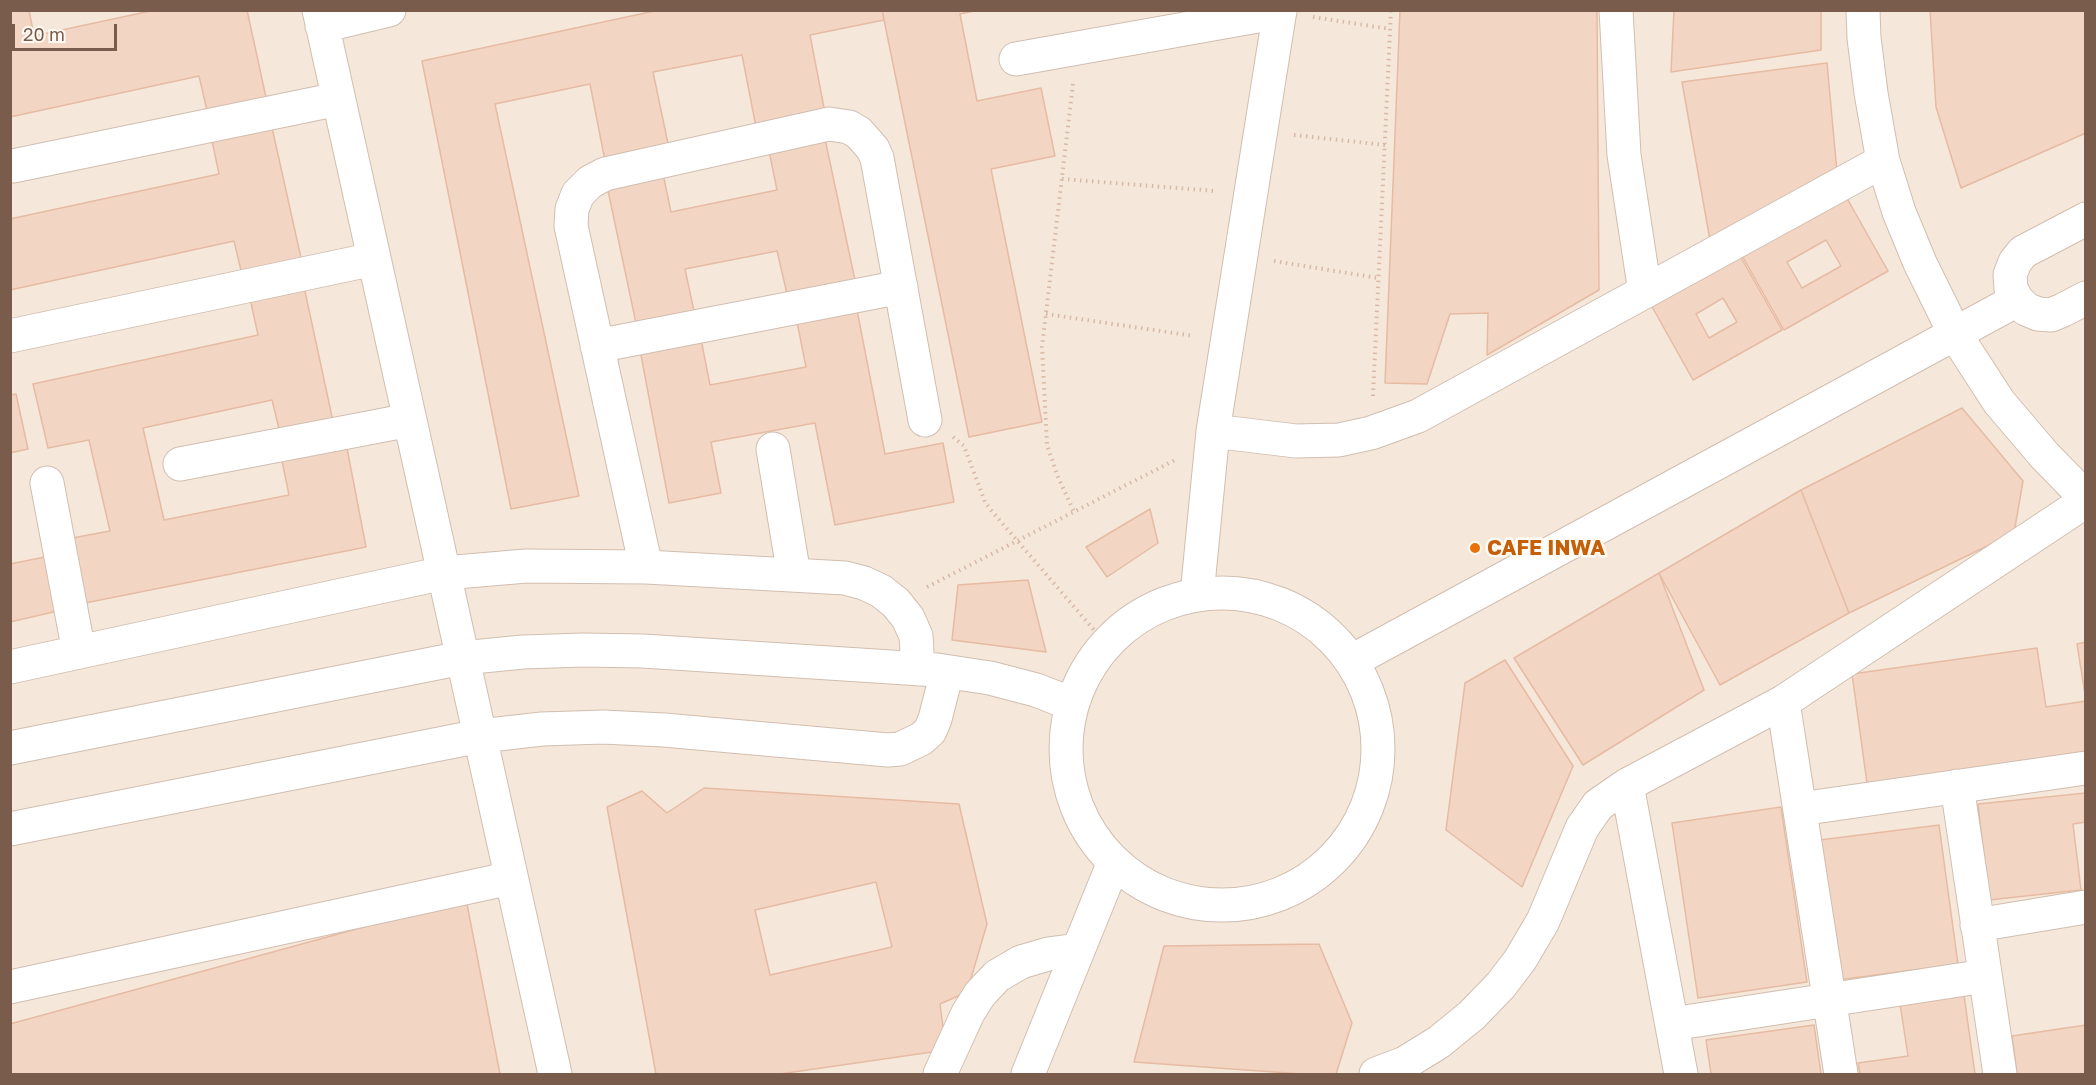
<!DOCTYPE html>
<style>
body{margin:0}
#map{position:relative;width:2096px;height:1085px;overflow:hidden;background:#fdf6ec;font-family:"Golos Text",sans-serif}
canvas{display:block}
.frame{position:absolute;inset:0;border:12px solid #7a5c4d;pointer-events:none}
.scale{position:absolute;left:12px;top:24px;width:105px;height:27px;box-sizing:border-box;border:3px solid #7a5c4d;border-top:0;padding-left:8px;font-size:18px;line-height:21px;white-space:nowrap;color:#7a5c4d;-webkit-text-stroke:4px #fffaf3;paint-order:stroke}
</style>
<div id="map">
<canvas width="2096" height="1085"></canvas>
<div class="frame"></div>
<div class="scale">20 m</div>
</div>
<script>
const c = document.querySelector('canvas').getContext('2d');
c.lineJoin = 'round';
function fill(path, color) { c.fillStyle = color; c.fill(path, 'evenodd'); }
const shape = rows => new Path2D(rows.map(r => 'M' + r).join(''));
function stroke(path, color, width, dash) { c.strokeStyle = color; c.lineWidth = width; c.lineCap = dash ? 'butt' : 'round'; c.setLineDash(dash || []); c.stroke(path); }
function label(font, color, halo, rows, align = 'center') {
  c.font = font + ' "Golos Text",sans-serif'; c.lineWidth = 5; c.setLineDash([]); c.textBaseline = 'middle'; c.strokeStyle = halo; c.fillStyle = color; for (const [text, x, y, turn = 0] of rows) {
    c.save(); c.translate(x, y); c.rotate((+turn || 0) * Math.PI / 180); c.textAlign = isNaN(turn) ? turn : align; if (halo) c.strokeText(text, 0, 0); c.fillText(text, 0, 0); c.restore();
  }
}
fill(shape([
 [11,11,2085,11,2085,1074,11,1074]
]), '#f5e8da');
const building = shape([
 [10,10,29,10,34,36,155,10,247,10,267,102,208,115,199,76,10,117,10,10],
 [659,10,882,10,884,20,810,35,825,113,756,127,742,55,653,72,670,153,606,166,590,84,495,104,579,496,511,509,422,61,659,10],
 [882,10,979,10,960,14,977,101,1041,88,1055,156,991,169,1042,422,969,437,882,10],
 [1400,10,1597,10,1599,290,1487,355,1488,313,1450,314,1427,384,1385,383,1400,10],
 [1674,10,1821,10,1821,50,1671,72,1674,10],
 [1930,10,2086,10,2086,133,1961,188,1936,107,1930,10],
 [1827,63,1837,172,1711,246,1682,82,1827,63],
 [271,123,303,267,243,279,234,241,10,290,10,219,219,174,211,136,271,123],
 [824,134,856,285,788,298,777,251,685,269,695,316,637,328,606,181,662,169,671,212,777,190,768,146,824,134],
 [1844,193,1888,271,1784,330,1740,252,1844,193],
 [1826,240,1841,266,1802,288,1787,262,1826,240],
 [1739,254,1782,330,1693,380,1650,303,1739,254],
 [1723,298,1737,322,1709,338,1696,314,1723,298],
 [303,282,334,426,281,437,272,400,143,428,164,520,289,495,281,456,346,443,366,547,80,604,67,539,110,531,89,440,48,448,33,384,258,335,249,294,303,282],
 [856,305,885,454,943,443,954,502,835,525,815,423,711,442,721,493,669,503,640,350,701,339,710,385,806,367,796,317,856,305],
 [16,394,28,449,10,453,10,395,16,394],
 [1962,408,2023,481,2014,533,1849,613,1801,490,1962,408],
 [1801,490,1849,613,1720,685,1659,573,1801,490],
 [1150,509,1158,543,1107,577,1086,547,1150,509],
 [50,556,62,610,10,622,10,564,50,556],
 [1659,573,1704,690,1583,765,1514,658,1659,573],
 [1028,580,1046,652,952,640,958,585,1028,580],
 [2086,642,2086,701,2077,644,2086,642],
 [2037,648,2046,707,2086,701,2086,753,1867,783,1852,674,2037,648],
 [1505,660,1573,766,1522,887,1446,830,1465,683,1505,660],
 [704,788,959,804,987,924,967,992,940,1004,946,1050,780,1074,656,1074,607,807,642,791,667,813,704,788],
 [876,882,892,947,770,975,755,910,876,882],
 [2086,793,2086,822,2073,824,2081,890,1989,900,1978,804,2086,793],
 [1781,807,1807,982,1698,998,1672,823,1781,807],
 [1939,825,1958,964,1838,980,1820,840,1939,825],
 [466,899,500,1074,10,1074,10,1024,466,899],
 [1319,944,1352,1023,1336,1074,1302,1074,1134,1062,1164,946,1319,944],
 [1964,995,1975,1074,1860,1074,1858,1063,1908,1056,1900,1004,1964,995],
 [1814,1025,1821,1074,1711,1074,1706,1040,1814,1025],
 [2086,1025,2086,1074,2017,1074,2012,1036,2086,1025]
]);
fill(building, '#f3d5c3');
stroke(building, '#e6bba3', 1.5);
const minor = shape([
 [319,10,555,1074],
 [1616,10,1624,155,1645,292],
 [1863,10,1864,38,1871,93,1883,161,1899,212,1920,263,1955,334,1999,402,2045,456,2086,498],
 [322,26,389,10],
 [1016,59,1280,12],
 [13,166,338,99],
 [2086,219,2023,252,2015,262,2010,275,2011,289,2017,300,2026,309,2038,314,2051,315,2063,310,2086,298],
 [10,336,374,259],
 [597,346,901,287],
 [1213,431,1296,441,1339,440,1371,433,1418,416,1883,161],
 [773,449,794,575],
 [180,464,410,420],
 [47,483,79,652],
 [646,567,571,226,572,209,578,194,590,182,605,174,829,124,849,127,859,133,873,149,877,158,925,420],
 '1066 749a156 156 0 1 1 312 0a156 156 0 1 1-312 0Z',
 [1197,595,1213,431,1280,10],
 [1352,661,2017,300],
 [10,667,444,573,526,566,646,567,845,578,864,583,881,591,896,603,908,618,916,636,918,669],
 [1783,702,1841,1074],
 [10,748,462,658,523,652,583,650,643,651,937,670,990,678,1036,690,1072,704],
 [1627,785,1681,1074],
 [1957,786,2000,1074],
 [1800,809,2086,768],
 [10,829,480,736,542,729,603,727,664,730,888,750,900,749,921,739,930,731,935,719,947,672],
 [1977,925,2086,907],
 [10,987,511,878],
 [1672,1024,1985,976],
 [940,1074,968,1013,980,994,997,976,1021,962,1048,954,1078,950],
 [1028,1074,1114,862],
 [1376,1074,1405,1063,1439,1042,1472,1015,1501,985,1520,960,1543,921,1582,828,1598,805,1627,785,1783,702,2086,501]
]);
stroke(minor, '#d1beb0', 35);
stroke(shape([
 [1313,17,1390,29],
 [1073,84,1042,347,1047,445,1058,477,1074,512],
 [1294,135,1385,145],
 [1062,179,1216,191],
 [1274,261,1378,278],
 [1046,314,1194,336],
 [1373,396,1391,10],
 [953,437,964,446,985,502,990,509,1106,644],
 [927,587,1177,459]
]), '#d9b8a5', 4, [1.5, 4.5]);
stroke(minor, '#fff', 33);
for (const [x, y, r, color] of [
 [1475,548,6,"#e8710a"]
]) { const dot = new Path2D(); dot.arc(x, y, r, 0, 2 * Math.PI); c.fillStyle = color; c.fill(dot); stroke(dot, '#fffaf3', 2); }
label('bold 21px', '#c56008', '#fffaf3', [
 ["CAFE INWA",1487,548]
], 'left');
</script>
